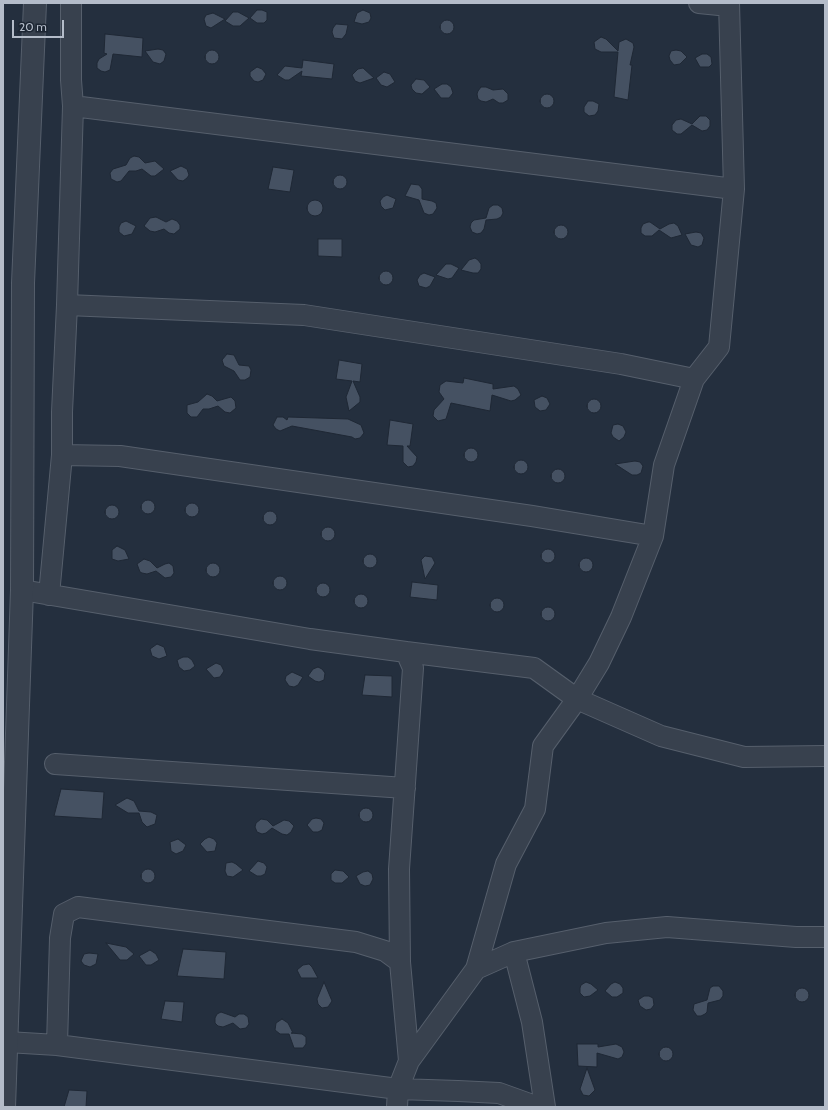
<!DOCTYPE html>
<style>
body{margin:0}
#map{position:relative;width:828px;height:1110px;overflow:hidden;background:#242f3e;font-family:Cabin,sans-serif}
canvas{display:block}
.frame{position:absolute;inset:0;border:4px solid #b4bcc9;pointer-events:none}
.scale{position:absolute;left:12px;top:20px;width:52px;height:18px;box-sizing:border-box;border:2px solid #b4bcc9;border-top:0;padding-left:5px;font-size:12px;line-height:14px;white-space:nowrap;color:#b4bcc9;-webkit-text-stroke:3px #1d2633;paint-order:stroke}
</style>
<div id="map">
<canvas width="828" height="1110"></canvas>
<div class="frame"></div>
<div class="scale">20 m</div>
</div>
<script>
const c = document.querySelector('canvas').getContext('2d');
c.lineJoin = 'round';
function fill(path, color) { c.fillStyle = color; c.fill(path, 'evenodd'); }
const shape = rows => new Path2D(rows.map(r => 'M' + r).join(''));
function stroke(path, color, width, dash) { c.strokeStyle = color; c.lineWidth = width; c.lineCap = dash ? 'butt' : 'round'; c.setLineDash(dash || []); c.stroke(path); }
const building = shape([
 [257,10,262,10,267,12,267,20,264,23,257,23,250,18,257,10],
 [363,10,370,13,371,18,369,22,362,24,354,22,357,13,363,10],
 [233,12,238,12,249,18,240,26,233,26,225,21,233,12],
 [213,13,225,19,211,28,206,26,204,19,206,15,213,13],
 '440 27a7 7 0 1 1 14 0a7 7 0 1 1-14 0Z',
 [336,24,348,25,346,34,342,39,334,38,332,32,333,28,336,24],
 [105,34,143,38,142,57,113,54,110,70,105,72,101,71,97,68,97,63,99,59,107,54,104,53,105,34],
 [601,37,606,39,618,51,619,42,626,39,633,43,634,47,630,65,632,65,628,100,614,97,618,52,601,52,595,49,594,42,601,37],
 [158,49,163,50,166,54,164,61,160,64,153,62,145,51,158,49],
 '205 57a7 7 0 1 1 14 0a7 7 0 1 1-14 0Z',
 [676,50,681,51,687,57,680,64,674,65,670,60,669,56,671,51,676,50],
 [702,54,707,54,711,57,712,64,709,67,700,67,695,58,702,54],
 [303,60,334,64,332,79,301,76,302,71,289,80,285,80,277,75,285,66,302,68,303,60],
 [257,67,262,69,266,74,263,80,258,82,254,81,250,76,250,72,257,67],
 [363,68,374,78,360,83,355,81,352,75,358,69,363,68],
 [384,72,390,74,395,82,387,87,381,85,376,78,384,72],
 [416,79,424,80,430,87,422,94,416,93,412,89,411,85,416,79],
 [442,84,447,84,451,87,453,93,449,98,441,98,434,89,442,84],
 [481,87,486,87,493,90,503,89,508,94,508,100,503,103,499,103,493,99,486,102,481,101,478,99,477,94,478,91,481,87],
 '540 101a7 7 0 1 1 14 0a7 7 0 1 1-14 0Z',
 [588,101,593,101,599,104,598,111,595,115,589,116,584,112,584,107,588,101],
 [700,116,706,116,710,120,710,126,707,130,702,131,692,125,681,134,677,134,672,130,672,125,676,120,681,119,692,124,700,116],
 [134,156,139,157,145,163,155,161,164,169,155,176,151,176,142,169,136,171,129,171,121,181,117,182,111,179,110,173,113,169,126,165,130,158,134,156],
 [181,166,187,169,189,175,187,178,183,181,178,180,170,171,181,166],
 [273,167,294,170,290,192,268,189,273,167],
 '333 182a7 7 0 1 1 14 0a7 7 0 1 1-14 0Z',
 [411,184,419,185,422,189,422,199,432,201,436,203,437,208,433,214,429,215,424,213,419,200,405,196,411,184],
 [387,195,396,199,393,208,385,210,381,206,380,201,383,197,387,195],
 '307 208a8 8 0 1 1 16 0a8 8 0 1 1-16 0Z',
 [493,205,498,205,502,208,503,213,501,217,497,219,486,220,484,229,481,233,477,234,472,232,470,227,471,223,474,220,486,218,489,208,493,205],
 [156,217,166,222,172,219,177,221,180,225,180,229,174,234,169,233,164,229,155,232,150,231,144,226,150,218,156,217],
 [126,221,136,226,132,234,124,236,119,232,119,227,121,223,126,221],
 [648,222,650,222,660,229,669,224,674,223,678,226,682,235,671,238,659,230,652,236,645,236,641,233,641,228,643,224,648,222],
 '554 232a7 7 0 1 1 14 0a7 7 0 1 1-14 0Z',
 [696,232,701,233,704,238,702,245,698,247,691,245,685,234,696,232],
 [318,239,342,239,342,257,318,256,318,239],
 [475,258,478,260,481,264,481,269,478,273,473,273,461,270,469,260,475,258],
 [446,264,451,264,459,268,452,278,448,279,436,275,446,264],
 '379 278a7 7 0 1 1 14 0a7 7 0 1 1-14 0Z',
 [424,273,435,277,430,286,426,288,419,286,417,280,420,275,424,273],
 [227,354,234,355,239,365,249,366,251,370,250,377,245,380,240,380,234,371,224,366,222,360,227,354],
 [339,360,362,364,360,382,353,381,360,397,360,402,349,411,346,397,352,381,336,379,339,360],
 [464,378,493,384,493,389,514,386,518,389,521,395,515,400,511,401,492,395,490,411,451,403,446,419,438,421,433,416,434,410,444,399,439,392,440,385,446,381,463,383,464,378],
 [207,394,212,396,217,401,231,397,235,401,236,408,230,413,225,412,218,406,209,409,203,409,197,417,191,417,187,413,187,405,198,402,207,394],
 [542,396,547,398,550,404,546,410,540,411,535,407,534,400,542,396],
 '587 406a7 7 0 1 1 14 0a7 7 0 1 1-14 0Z',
 [277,417,283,417,287,420,288,417,348,419,361,425,364,433,360,438,355,439,352,437,292,426,280,431,276,429,273,425,277,417],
 [390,420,413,424,410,446,407,446,417,457,416,462,413,466,408,467,403,462,403,446,387,445,390,420],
 [618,424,623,426,626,432,624,437,619,441,613,437,611,433,613,425,618,424],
 '464 455a7 7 0 1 1 14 0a7 7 0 1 1-14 0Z',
 '514 467a7 7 0 1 1 14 0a7 7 0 1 1-14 0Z',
 [635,461,640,462,643,466,641,473,637,475,632,475,615,464,635,461],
 '551 476a7 7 0 1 1 14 0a7 7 0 1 1-14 0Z',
 '141 507a7 7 0 1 1 14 0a7 7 0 1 1-14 0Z',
 '185 510a7 7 0 1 1 14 0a7 7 0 1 1-14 0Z',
 '105 512a7 7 0 1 1 14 0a7 7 0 1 1-14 0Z',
 '263 518a7 7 0 1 1 14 0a7 7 0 1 1-14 0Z',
 '321 534a7 7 0 1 1 14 0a7 7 0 1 1-14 0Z',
 [117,546,125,550,129,559,118,561,112,559,112,550,117,546],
 '541 556a7 7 0 1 1 14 0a7 7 0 1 1-14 0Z',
 '363 561a7 7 0 1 1 14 0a7 7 0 1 1-14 0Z',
 [425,556,432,557,435,563,425,579,421,560,425,556],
 '579 565a7 7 0 1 1 14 0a7 7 0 1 1-14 0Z',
 [144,559,150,561,157,568,165,564,169,563,173,566,174,573,171,577,165,578,156,571,147,574,142,573,140,572,137,564,144,559],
 '206 570a7 7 0 1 1 14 0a7 7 0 1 1-14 0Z',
 '273 583a7 7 0 1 1 14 0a7 7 0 1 1-14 0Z',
 [412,582,438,585,437,600,410,597,412,582],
 '316 590a7 7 0 1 1 14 0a7 7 0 1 1-14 0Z',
 '354 601a7 7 0 1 1 14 0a7 7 0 1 1-14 0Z',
 '490 605a7 7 0 1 1 14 0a7 7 0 1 1-14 0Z',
 '541 614a7 7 0 1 1 14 0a7 7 0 1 1-14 0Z',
 [157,644,164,647,167,656,159,659,152,656,150,649,157,644],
 [183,657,188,657,192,660,195,666,190,670,184,671,179,667,177,660,183,657],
 [216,663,221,665,224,671,220,677,214,678,206,669,216,663],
 [318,667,322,669,325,673,324,680,319,682,315,681,308,676,313,669,318,667],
 [292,672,303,677,298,685,294,687,289,686,285,680,286,676,292,672],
 [365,675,392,676,392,697,362,695,365,675],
 [61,789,104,792,102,819,54,816,61,789],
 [127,798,134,801,139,811,151,812,157,815,155,824,147,827,142,822,139,813,128,813,115,805,127,798],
 '359 815a7 7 0 1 1 14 0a7 7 0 1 1-14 0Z',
 [316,818,321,819,324,823,322,830,318,832,313,832,307,825,312,819,316,818],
 [261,819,267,820,273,826,284,820,289,821,294,826,291,832,287,835,282,834,272,828,266,833,262,834,257,832,255,827,256,823,261,819],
 [209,837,214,839,217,843,215,851,207,852,200,844,205,839,209,837],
 [178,839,186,845,183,851,176,854,171,851,170,842,178,839],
 [258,861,264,863,267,867,265,874,261,876,257,876,249,871,258,861],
 [232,862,236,864,243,870,233,877,227,876,225,871,226,863,232,862],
 '141 876a7 7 0 1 1 14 0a7 7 0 1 1-14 0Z',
 [335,870,343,871,349,877,342,883,335,883,331,880,331,874,335,870],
 [368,871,372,874,373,879,370,885,365,886,360,884,356,876,363,872,368,871],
 [106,943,126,947,134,954,127,960,120,960,106,943],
 [183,949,226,952,224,979,177,976,183,949],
 [150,950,156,954,159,960,151,965,146,965,139,956,150,950],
 [89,953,98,954,96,964,90,967,84,965,81,961,84,954,89,953],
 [309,964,312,967,318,978,301,978,297,970,303,965,309,964],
 [324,982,332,1001,328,1007,322,1008,318,1004,317,999,324,982],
 [586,982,591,984,598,990,590,996,584,997,580,993,580,988,581,985,586,982],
 [615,982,620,984,623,988,623,993,617,997,612,997,605,991,611,984,615,982],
 [713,986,719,986,723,991,723,996,720,1000,708,1003,707,1012,705,1014,701,1016,697,1016,693,1010,694,1004,707,1000,710,988,713,986],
 '795 995a7 7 0 1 1 14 0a7 7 0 1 1-14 0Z',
 [644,996,649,996,653,998,654,1005,651,1009,646,1010,640,1006,638,1000,644,996],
 [165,1001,184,1002,182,1022,161,1019,165,1001],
 [221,1012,235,1017,239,1014,244,1014,248,1017,249,1024,246,1028,240,1029,233,1023,223,1027,218,1026,215,1023,215,1018,217,1014,221,1012],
 [282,1019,288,1023,293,1033,291,1033,302,1034,306,1037,306,1044,303,1048,294,1048,289,1034,280,1034,275,1030,276,1023,282,1019],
 [577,1044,598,1044,598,1047,616,1044,622,1047,624,1052,622,1057,618,1059,597,1053,597,1067,578,1066,577,1044],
 '659 1054a7 7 0 1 1 14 0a7 7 0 1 1-14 0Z',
 [587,1068,595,1090,589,1096,583,1095,580,1089,587,1068],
 [69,1090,87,1091,86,1107,64,1107,69,1090]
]);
fill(building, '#455162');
stroke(building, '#1f2835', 1);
const minor = shape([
 [699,3,729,6],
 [73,106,734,189],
 [67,305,304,315,621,364,694,379],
 [62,455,120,456,532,516,653,536],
 [22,590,310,639,406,652,413,668,399,869,400,962],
 [49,595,62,455,62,412,67,305,73,106,71,80,71,3],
 [406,652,534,668,577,699,661,736,744,757,825,756],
 [55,764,405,788],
 [514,952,532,1022,545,1107],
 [476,969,514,952,606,933,667,927,796,937,825,937],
 [7,1042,57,1045,398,1089,458,1091,499,1093,538,1107],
 [57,1045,60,938,64,914,78,907,356,942,385,951,400,962,409,1061],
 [397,1107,398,1089,409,1061,476,969,506,864,535,809,543,746,577,699,599,663,621,617,653,536,664,465,694,379,719,347,734,189,729,3]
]);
const tertiary = shape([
 [4,1107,22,590,23,283,35,3]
]);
stroke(minor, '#565f6c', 22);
stroke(tertiary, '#565f6c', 24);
stroke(minor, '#38414e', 20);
stroke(tertiary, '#38414e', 22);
</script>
